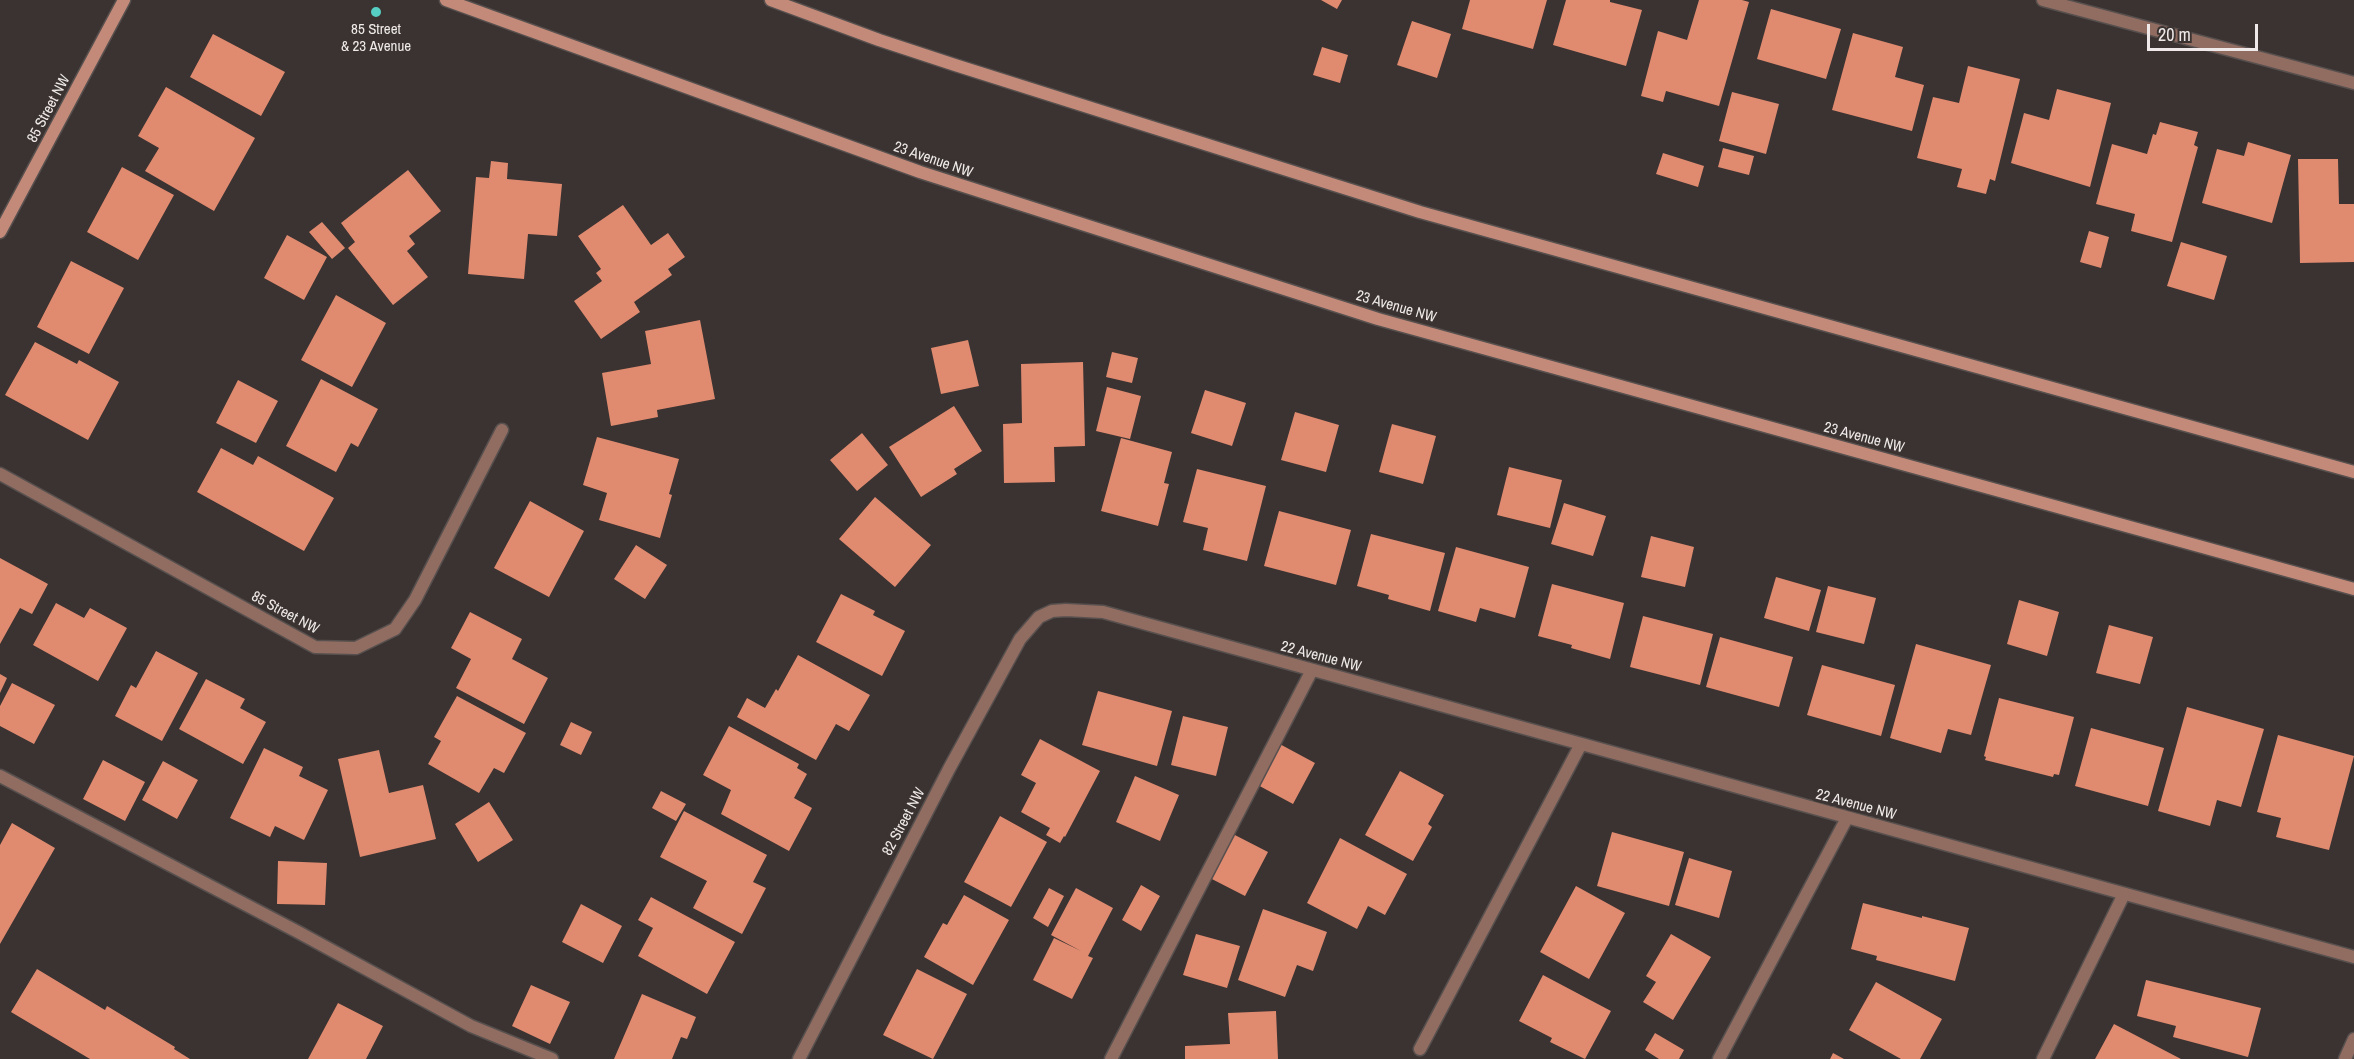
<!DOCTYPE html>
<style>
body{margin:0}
#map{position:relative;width:2354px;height:1059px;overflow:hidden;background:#3a3331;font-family:"Archivo Narrow",sans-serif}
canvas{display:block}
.scale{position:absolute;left:2147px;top:24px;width:111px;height:27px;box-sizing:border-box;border:3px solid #efeae9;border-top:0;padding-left:8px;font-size:18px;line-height:21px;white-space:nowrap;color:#efeae9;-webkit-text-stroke:4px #3a3331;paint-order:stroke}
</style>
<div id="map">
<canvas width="2354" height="1059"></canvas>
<div class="scale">20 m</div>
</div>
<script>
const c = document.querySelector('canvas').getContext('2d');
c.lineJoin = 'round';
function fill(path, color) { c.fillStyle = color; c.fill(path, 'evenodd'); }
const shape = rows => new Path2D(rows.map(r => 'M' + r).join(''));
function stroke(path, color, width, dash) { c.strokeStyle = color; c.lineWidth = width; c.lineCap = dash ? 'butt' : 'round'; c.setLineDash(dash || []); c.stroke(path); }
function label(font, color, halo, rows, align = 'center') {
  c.font = font + ' "Archivo Narrow",sans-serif'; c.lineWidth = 6; c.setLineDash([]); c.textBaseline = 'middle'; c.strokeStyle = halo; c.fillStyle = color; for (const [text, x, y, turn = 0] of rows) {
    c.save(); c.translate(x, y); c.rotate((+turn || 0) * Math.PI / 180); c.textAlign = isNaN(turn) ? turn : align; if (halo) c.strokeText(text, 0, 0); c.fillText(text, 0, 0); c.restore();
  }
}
fill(shape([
 [1321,0,1342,0,1337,9],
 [1470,0,1547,0,1533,49,1462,29],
 [1566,0,1610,0,1610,2,1642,10,1626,66,1553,45],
 [1699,0,1742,0,1749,2,1719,106,1666,91,1663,102,1641,96,1658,31,1687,40],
 [1771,9,1841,29,1826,79,1757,59],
 [1412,21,1451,34,1437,78,1397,65],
 [1853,33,1903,47,1895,77,1924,85,1912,131,1832,110],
 [213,34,285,72,261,116,190,77],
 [1322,47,1348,55,1340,83,1313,75],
 [1968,66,2020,79,1995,181,1990,179,1986,194,1957,187,1962,169,1917,158,1933,97,1959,103],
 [166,87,255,138,214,211,145,171,159,148,138,136],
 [2057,89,2111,103,2090,187,2011,163,2024,113,2049,120],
 [1732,92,1779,104,1766,154,1719,141],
 [2160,122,2198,132,2194,145,2198,147,2172,242,2131,231,2135,214,2096,204,2112,144,2147,154,2153,134,2156,135],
 [2248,142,2291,155,2272,223,2202,203,2217,149,2244,156],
 [1723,148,1754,156,1749,175,1718,167],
 [1663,153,1704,166,1698,187,1656,174],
 [2298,159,2338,159,2339,204,2354,204,2354,262,2300,263],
 [491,161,508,163,507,179,562,184,557,236,528,234,524,279,468,274,476,177,489,178],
 [122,167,174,195,138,260,87,232],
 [408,170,441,211,409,236,415,244,407,251,428,277,393,305,348,248,355,242,341,223],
 [623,205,651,245,668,233,685,257,668,269,672,275,634,302,640,312,601,339,574,301,602,281,596,273,601,269,578,236],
 [322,222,345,248,332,259,309,232],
 [2089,231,2109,237,2101,268,2080,262],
 [287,235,327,257,304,300,264,278],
 [2181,242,2227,256,2214,300,2167,286],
 [71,261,124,288,89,354,37,327],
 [336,295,386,323,352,387,301,360],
 [700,320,715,399,657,410,658,417,611,426,602,373,651,364,645,331],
 [968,340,979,386,941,394,931,348],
 [35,342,77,364,79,360,119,382,88,440,5,395],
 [1112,352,1138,358,1132,383,1106,377],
 [1083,362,1085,446,1054,447,1055,482,1004,483,1003,424,1022,423,1021,364],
 [321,379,378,409,358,447,351,443,336,472,286,446],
 [238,380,278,401,256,443,216,423],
 [1107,387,1141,396,1130,439,1096,431],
 [1205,390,1246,403,1232,446,1191,433],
 [954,406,982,451,954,469,957,474,921,497,889,447],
 [1295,412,1339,425,1326,472,1281,460],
 [1392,424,1436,436,1423,484,1379,472],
 [862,433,888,465,857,491,830,460],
 [597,437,679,459,669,494,672,495,660,538,599,520,607,493,583,485],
 [1121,438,1172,452,1164,483,1169,484,1158,526,1101,511],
 [221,448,253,465,258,456,334,498,304,551,197,492],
 [1509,467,1562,480,1550,528,1497,515],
 [1197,469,1266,486,1247,561,1203,550,1208,528,1183,522],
 [875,497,931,545,895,587,839,539],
 [530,501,584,531,549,597,494,568],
 [1564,503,1606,516,1593,556,1551,544],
 [1279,511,1351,530,1336,585,1264,566],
 [1371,534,1445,553,1430,611,1388,599,1389,595,1357,586],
 [1651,536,1694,547,1685,587,1641,577],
 [636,545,667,565,645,599,614,579],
 [1456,547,1529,567,1515,618,1480,608,1476,622,1438,611],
 [0,558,48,584,32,614,20,608,0,644],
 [1776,577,1821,590,1809,631,1764,618],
 [1552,584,1624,603,1610,659,1571,648,1572,645,1538,636],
 [1828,586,1876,598,1864,644,1816,632],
 [841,594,875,611,873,615,905,631,882,676,816,642],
 [2019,600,2059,612,2047,656,2007,644],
 [56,603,84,618,90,608,127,628,98,681,33,645],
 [470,612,522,639,512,659,548,678,524,724,456,688,471,659,451,648],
 [1643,616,1713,634,1700,685,1630,667],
 [2109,625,2153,637,2140,684,2096,673],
 [1720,637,1793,657,1779,707,1706,687],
 [1916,644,1991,665,1971,735,1948,729,1941,753,1890,738],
 [156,651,198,673,162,741,115,716,131,685,136,688],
 [798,655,870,695,849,731,836,724,816,760,737,717,747,698,765,708,776,689,778,691],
 [1822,665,1895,685,1881,736,1807,715],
 [0,674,7,678,0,693],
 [206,679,245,699,240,708,266,722,243,764,179,729],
 [12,683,55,705,34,744,0,726,0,706],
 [1098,691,1172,711,1157,766,1082,745],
 [457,696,526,733,504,773,494,768,479,793,428,764,441,741,434,737],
 [1999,698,2074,717,2059,775,2054,774,2053,777,1985,760,1986,757,1984,756],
 [2187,707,2264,729,2241,807,2217,800,2210,826,2158,811],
 [1183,716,1228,727,1216,776,1171,765],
 [571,722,592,732,581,755,560,745],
 [729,726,799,764,797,768,807,774,794,798,812,808,789,851,721,814,731,790,703,775],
 [2091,728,2164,748,2148,806,2075,786],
 [2278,735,2354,756,2329,850,2276,837,2281,818,2257,812],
 [1040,739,1100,771,1065,837,1064,836,1060,843,1046,835,1050,828,1021,812,1036,783,1021,775],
 [1276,742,1315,763,1293,804,1254,783],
 [264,748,303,767,299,776,328,790,304,840,275,826,270,837,230,818],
 [379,750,389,793,423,785,436,839,360,857,338,759],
 [103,760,145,782,125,821,83,799],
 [163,761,198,780,177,819,142,800],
 [1400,771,1444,795,1428,824,1432,827,1413,861,1365,835],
 [1135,776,1179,795,1160,841,1116,822],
 [661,791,686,804,676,821,652,808],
 [489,802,513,840,478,862,455,824],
 [684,811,767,855,753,882,766,888,742,934,693,908,707,881,660,857],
 [1000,816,1047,842,1011,907,964,882],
 [12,823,55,848,0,944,0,845],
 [1229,832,1268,852,1245,896,1206,876],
 [1612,832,1684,852,1669,906,1597,886],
 [1340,838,1407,874,1385,915,1368,906,1357,929,1307,903],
 [1689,858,1732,871,1719,918,1675,905],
 [278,861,327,863,325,905,277,904],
 [1141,885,1160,896,1141,931,1122,920],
 [1576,886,1625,913,1589,979,1540,952],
 [1049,888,1064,896,1048,927,1033,918],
 [1076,888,1113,908,1088,956,1093,958,1072,999,1033,980,1054,938,1081,951,1051,935],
 [964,895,1009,920,973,985,924,957,943,923,947,925],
 [651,897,735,942,707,994,638,956,653,928,638,920],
 [1863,903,1922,918,1922,916,1969,928,1955,981,1876,960,1877,956,1851,949],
 [581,904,622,926,603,963,562,942],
 [1263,909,1327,932,1313,971,1297,965,1285,997,1238,980],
 [1196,934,1240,946,1227,988,1183,975],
 [1671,934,1711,957,1673,1020,1643,1002,1656,982,1646,976],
 [37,969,105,1010,107,1006,175,1047,174,1049,190,1059,90,1059,11,1012],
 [917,969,967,994,933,1059,883,1035],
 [1543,975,1611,1011,1585,1059,1550,1042,1552,1038,1519,1021],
 [2146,980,2261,1008,2248,1057,2173,1037,2176,1026,2137,1016],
 [1876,982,1942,1019,1920,1059,1901,1059,1849,1030],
 [531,985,570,1002,550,1044,512,1026],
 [642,994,696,1017,687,1039,681,1037,672,1059,614,1059],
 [338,1003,383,1026,366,1059,308,1059],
 [1276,1011,1278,1059,1185,1059,1185,1046,1230,1044,1228,1013],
 [2114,1024,2181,1059,2095,1059],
 [1655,1033,1684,1050,1679,1059,1659,1059,1645,1050],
 [1833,1053,1844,1059,1830,1059]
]), '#e08a70');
const lane = shape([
 [0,776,298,932,471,1026,552,1059],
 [1111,1059,1312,670],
 [1719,1059,1847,818],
 [2345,1059,2354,1039]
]);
const street = shape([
 [2043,0,2354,83],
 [0,474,315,647,356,648,395,629,415,600,502,430],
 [1420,1049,1581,744],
 [799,1059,949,769,1020,639,1039,617,1052,611,1066,610,1103,612,2354,957],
 [2043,1059,2124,894]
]);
const secondary = shape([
 [446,0,920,172,1378,319,2354,589],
 [771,0,879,40,955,65,1420,212,2354,472],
 [0,232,124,0]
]);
stroke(lane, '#57504e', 15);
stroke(street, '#57504e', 15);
stroke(secondary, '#57504e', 15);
stroke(lane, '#916c61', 12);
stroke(street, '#916c61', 12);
stroke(secondary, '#c48a79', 12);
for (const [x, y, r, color] of [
 [376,12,6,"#56cec3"]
]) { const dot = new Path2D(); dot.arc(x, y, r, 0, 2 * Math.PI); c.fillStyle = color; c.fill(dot); stroke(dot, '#3a3331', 2); }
label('15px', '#efeae9', '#3a3331', [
 ["85 Street",376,30],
 ["& 23 Avenue",376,47]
]);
label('15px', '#efeae9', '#3a3331', [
 ["85 Street NW",49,109,-62],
 ["23 Avenue NW",933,160,19],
 ["23 Avenue NW",1396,307,16],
 ["23 Avenue NW",1864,438,15],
 ["85 Street NW",285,613,28],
 ["22 Avenue NW",1321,657,15],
 ["22 Avenue NW",1856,805,15],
 ["82 Street NW",904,822,-62]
]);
</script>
